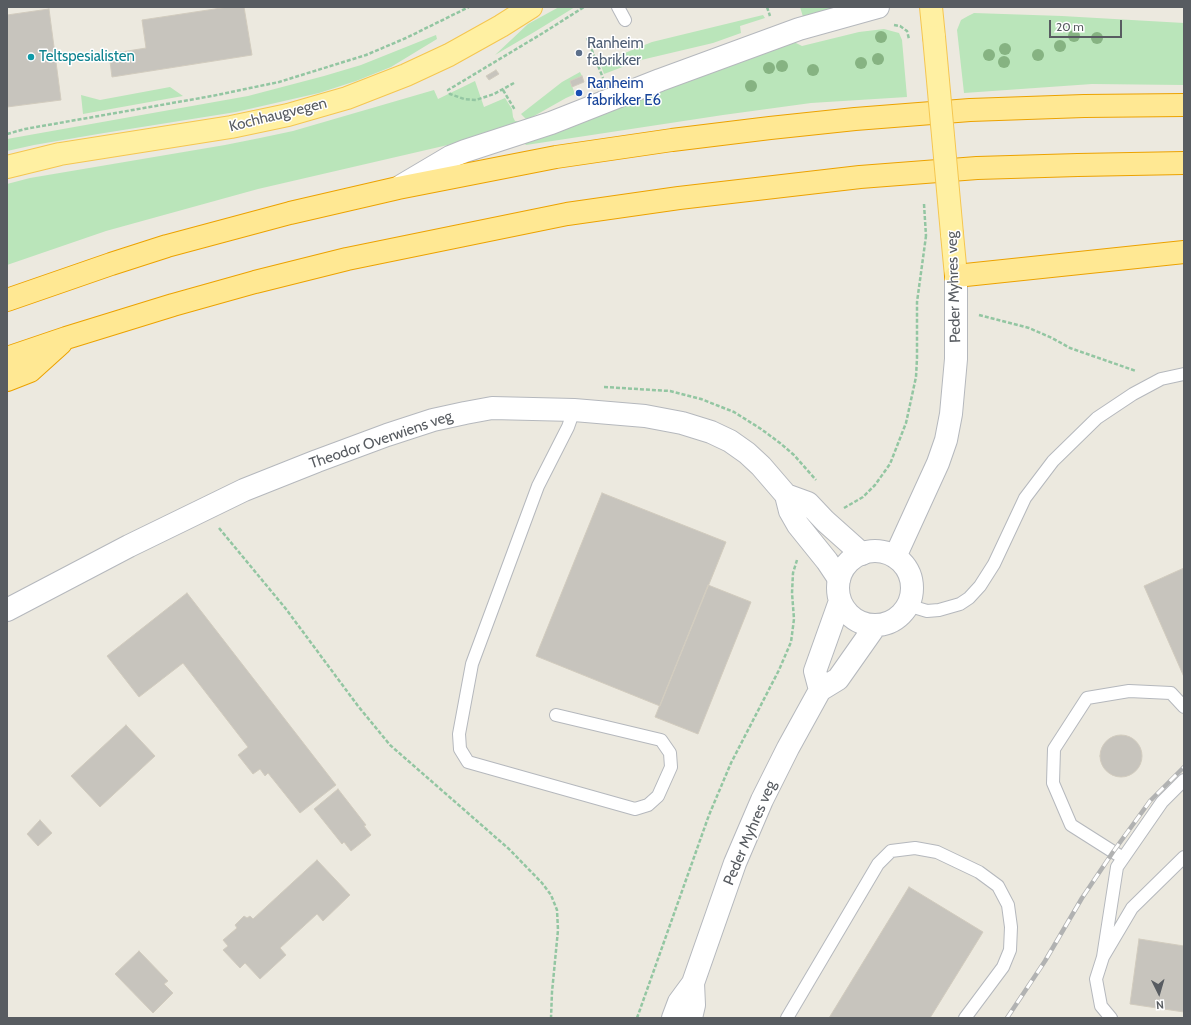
<!DOCTYPE html>
<style>
body{margin:0}
#map{position:relative;width:1191px;height:1025px;overflow:hidden;background:#ece9df;font-family:Cabin,sans-serif}
canvas{display:block}
.frame{position:absolute;inset:0;border:8px solid #585c61;pointer-events:none}
.north{position:absolute;left:1139px;top:973px;width:40px;height:40px;-webkit-text-stroke:3px #fff;paint-order:stroke;rotate:175deg;font-size:11px;font-weight:700;line-height:16px;text-align:center;color:#585c61}
.north::after{content:'';display:block;margin:auto;width:14px;height:18px;background:#585c61;clip-path:polygon(50% 0,100% 100%,50% 72%,0 100%)}
.scale{position:absolute;left:1049px;top:20px;width:73px;height:18px;box-sizing:border-box;border:2px solid #585c61;border-top:0;padding-left:5px;font-size:12px;line-height:14px;white-space:nowrap;color:#585c61;-webkit-text-stroke:3px #fff;paint-order:stroke}
</style>
<div id="map">
<canvas width="1191" height="1025"></canvas>
<div class="frame"></div>
<div class="north">N</div>
<div class="scale">20 m</div>
</div>
<script>
const c = document.querySelector('canvas').getContext('2d');
c.lineJoin = 'round';
function fill(path, color) { c.fillStyle = color; c.fill(path, 'evenodd'); }
const shape = rows => new Path2D(rows.map(r => 'M' + r).join(''));
function stroke(path, color, width, dash) { c.strokeStyle = color; c.lineWidth = width; c.lineCap = dash ? 'butt' : 'round'; c.setLineDash(dash || []); c.stroke(path); }
function label(font, color, halo, rows, align = 'center') {
  c.font = font + ' Cabin,sans-serif'; c.lineWidth = 3; c.setLineDash([]); c.textBaseline = 'middle'; c.strokeStyle = halo; c.fillStyle = color; for (const [text, x, y, turn = 0] of rows) {
    c.save(); c.translate(x, y); c.rotate((+turn || 0) * Math.PI / 180); c.textAlign = isNaN(turn) ? turn : align; if (halo) c.strokeText(text, 0, 0); c.fillText(text, 0, 0); c.restore();
  }
}
fill(shape([
 [559,7,575,7,536,31,495,55,528,24],
 [800,7,847,7,804,20],
 [974,13,1062,16,1184,23,1184,85,1092,84,964,93,957,30,961,20,968,16],
 [763,15,765,18,740,26,741,33,713,43,641,60,604,74,600,63,652,42],
 [884,29,899,33,902,40,907,97,811,103,723,115,526,145,522,141,788,39,802,46,859,32],
 [436,35,437,39,391,67,356,81,319,93,236,112,98,134,34,145,7,151,7,139,248,96,324,76,361,65],
 [580,72,582,76,570,81,575,94,566,98,527,120,521,114,562,82],
 [475,81,484,107,505,98,512,109,513,117,515,121,524,121,465,141,258,189,106,231,7,265,7,184,30,178,225,145,260,138,293,131,434,90,438,99],
 [170,87,183,96,83,114,81,95,100,100]
]), '#bae5ba');
const building = shape([
 [228,7,244,7,252,55,112,77,109,54,146,48,142,20,228,7],
 [49,9,61,100,7,107,7,15,49,9],
 [496,70,499,74,489,80,486,76,496,70],
 [582,76,584,82,572,87,570,81,582,76],
 [602,493,726,542,660,706,536,656,602,493],
 [1184,568,1184,677,1144,586,1184,568],
 [708,585,751,602,698,734,655,717,708,585],
 [187,593,336,785,300,813,268,773,265,776,260,769,253,774,238,755,248,747,183,663,139,697,107,656,187,593],
 [126,725,155,756,100,807,71,776,126,725],
 '1100 756a21 21 0 1 1 42 0a21 21 0 1 1-42 0Z',
 [338,789,366,825,364,826,371,835,351,851,344,842,342,844,314,809,338,789],
 [40,820,52,833,38,846,27,834,40,820],
 [317,860,350,895,323,921,317,914,280,948,286,955,260,979,245,963,240,968,223,950,228,946,223,940,237,928,235,925,244,916,247,918,250,916,253,919,317,860],
 [909,887,983,932,930,1018,829,1018,909,887],
 [1139,939,1184,946,1184,1012,1130,1004,1139,939],
 [139,951,168,981,164,984,173,993,153,1013,115,974,139,951]
]);
fill(building, '#c7c4bd');
stroke(building, '#d1cbbe', 1);
const service = shape([
 [618,7,625,20],
 [907,605,927,611,939,610,960,604,969,598,980,586,994,564,1025,498,1053,461,1097,418,1133,394,1161,379,1184,374],
 [556,715,661,740,670,753,671,767,658,796,648,805,635,809,468,762,460,749,459,734,472,664,538,486,568,427,574,410],
 [1123,858,1071,825,1053,783,1054,749,1087,698,1129,691,1171,693,1184,707],
 [1103,957,1117,867,1162,802,1184,780],
 [787,1018,878,864,891,851,915,848,937,852,979,872,998,886,1008,905,1011,927,1010,950,1003,967,965,1018],
 [1111,1018,1101,1006,1096,979,1103,957,1132,908,1184,857]
]);
const minor = shape([
 [401,186,450,157,465,151,551,123,660,80,799,29,878,7],
 [786,495,790,511,798,525,827,561,839,579],
 [7,610,129,546,244,490,317,461,387,435,433,420,465,413,492,408,574,410,645,416,682,423,711,432,730,441,747,453,761,466,786,495,808,503,825,521,862,554]
]);
const tertiary = shape([
 '838 588a37 37 0 1 1 74 0a37 37 0 1 1-74 0Z',
 [895,557,938,463,946,440,951,414,956,359,956,276],
 [820,690,815,671,840,601],
 [673,1018,679,1002,693,983,735,863,762,800,788,748,820,690,838,679,876,625],
 [691,1018,694,1005,693,983]
]);
const primary = shape([
 [931,7,934,37],
 [7,167,60,154,231,127,288,115,347,98,406,75,449,55,501,26,531,7],
 [952,234,956,276]
]);
const trunk = shape([
 [956,276,1184,252],
 [7,300,111,264,167,246,290,213,398,188,556,157,672,140,770,128,855,119,970,110,1084,106,1184,105],
 [7,358,66,338,173,305,255,282,347,259,567,214,679,198,860,177,977,168,1078,165,1184,163],
 [7,380,30,371,61,343]
]);
stroke(service, '#b5b8bd', 14);
stroke(minor, '#b5b8bd', 24);
stroke(tertiary, '#b5b8bd', 24);
stroke(primary, '#f5c650', 24);
stroke(trunk, '#eca200', 24);
stroke(shape([
 [767,7,770,16],
 [894,25,900,26,907,31,909,39],
 [587,38,603,78],
 [514,83,494,94,476,100,464,99,450,94,448,90,543,33,584,7],
 [503,90,515,110],
 [7,134,25,129,212,96,279,82,366,55,406,38,469,7],
 [979,315,1029,328,1052,338,1070,348,1136,371],
 [604,387,670,391,701,399,734,412,761,429,780,443,794,455,816,480],
 [844,508,863,497,875,485,890,464,906,423,916,377,917,358,917,302,926,236],
 [219,528,286,609,358,706,390,745,509,849,542,883,551,895,557,910,558,930,552,992,551,1018],
 [637,1018,709,815,731,763,779,670,791,642,794,619,792,593,793,573,797,560]
]), '#93c6a2', 2.5, [4, 2]);
stroke(service, '#fff', 12);
stroke(minor, '#fff', 22);
stroke(tertiary, '#fff', 22);
stroke(primary, '#fff0a2', 22);
stroke(trunk, '#ffe893', 22);
const rail = shape([
 [1007,1018,1045,961,1082,898,1113,852,1150,801,1184,767]
]);
stroke(rail, '#b1b2b2', 4.5);
stroke(rail, '#fff', 3, [9]);
const primaryBridge = shape([
 [934,37,952,234]
]);
stroke(primaryBridge, '#f5c650', 24, []);
stroke(shape([
 [924,204,926,236]
]), '#93c6a2', 2.5, [4, 2]);
stroke(primaryBridge, '#fff0a2', 22);
c.fillStyle = '#86b382';
for (const [x, y] of [
 [1074,36],
 [881,37],
 [1097,38],
 [1060,46],
 [1005,49],
 [989,55],
 [1038,55],
 [878,59],
 [1004,62],
 [861,63],
 [782,66],
 [769,68],
 [813,70],
 [751,86]
]) { c.beginPath(); c.arc(x, y, 6, 0, 2 * Math.PI); c.fill(); }
for (const [x, y, r, color] of [
 [579,53,4,"#5c6f8a"],
 [31,57,4,"#0f9aa8"],
 [579,93,4,"#1a4fb4"]
]) { const dot = new Path2D(); dot.arc(x, y, r, 0, 2 * Math.PI); c.fillStyle = color; c.fill(dot); stroke(dot, '#fff', 1.5); }
label('15px', '#4e5e75', '#fff', [
 ["Ranheim",587,44],
 ["fabrikker",587,61]
], 'left');
label('15px', '#0d838f', '#fff', [
 ["Teltspesialisten",39,57]
], 'left');
label('15px', '#164399', '#fff', [
 ["Ranheim",587,84],
 ["fabrikker E6",587,101]
], 'left');
label('15px', '#585c61', '#fff', [
 ["Kochhaugvegen",278,115,-14],
 ["Peder Myhres veg",954,287,-92],
 ["Theodor Overwiens veg",381,440,-19],
 ["Peder Myhres veg",750,833,-67]
]);
</script>
